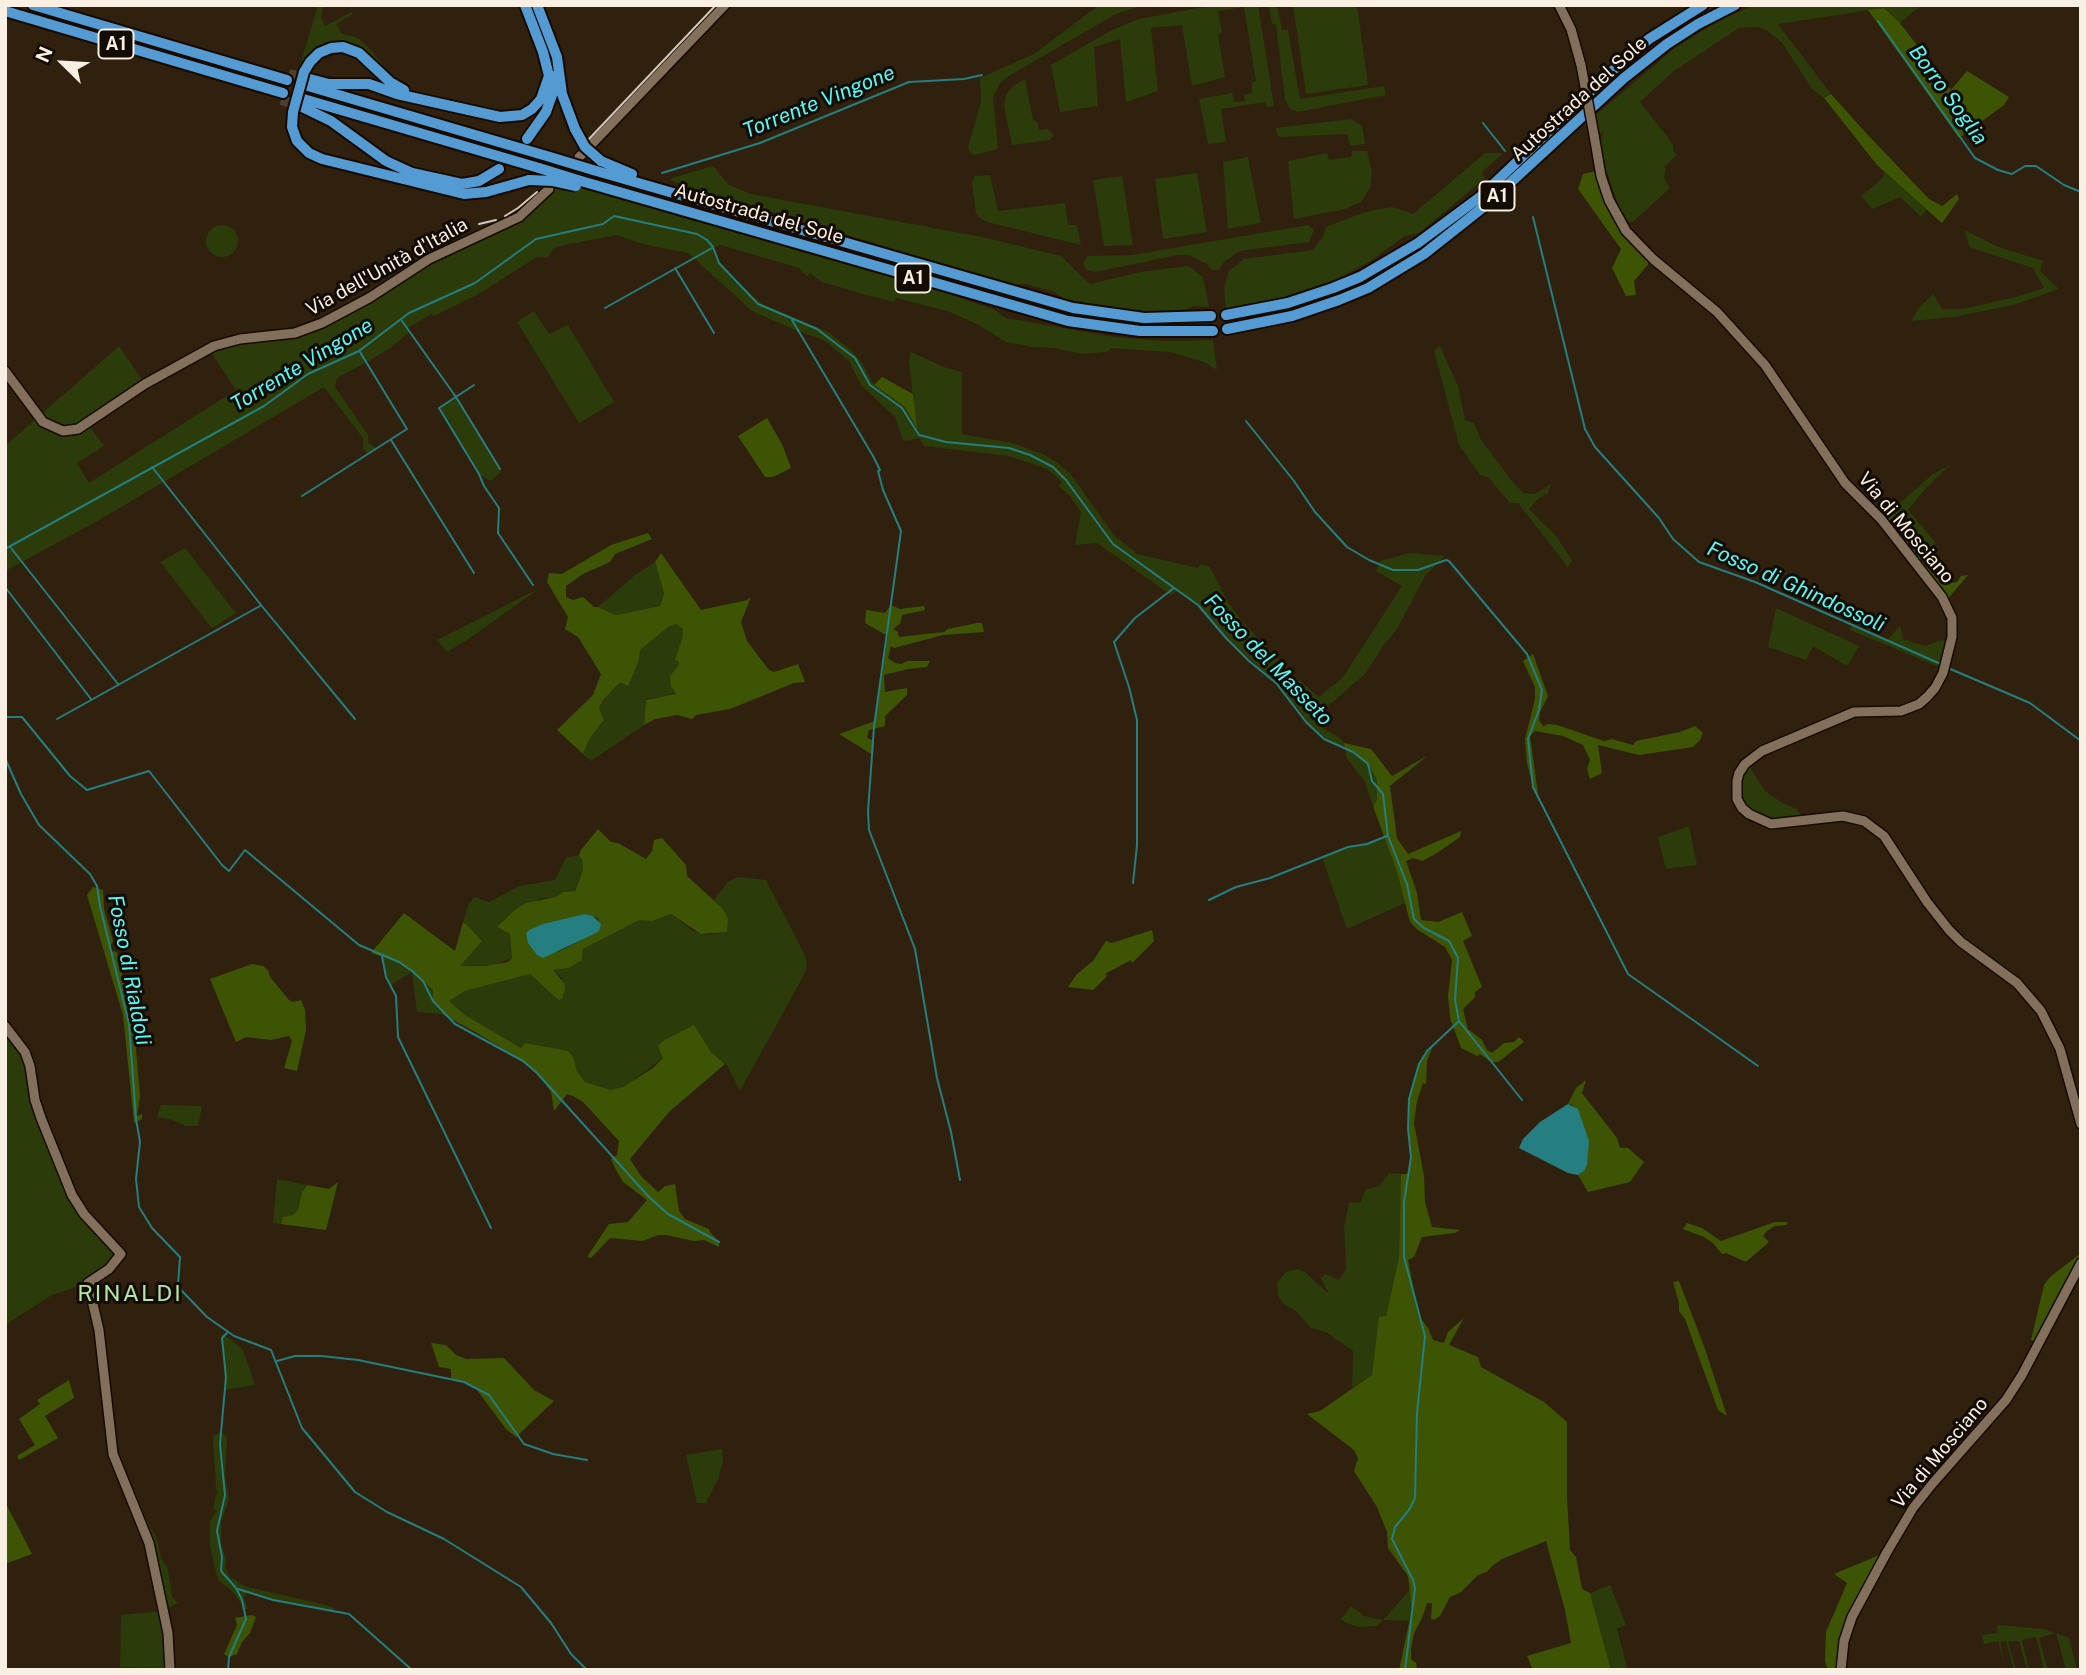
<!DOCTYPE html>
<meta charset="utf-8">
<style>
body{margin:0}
#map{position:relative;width:2086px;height:1675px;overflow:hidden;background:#30210f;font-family:"Public Sans",sans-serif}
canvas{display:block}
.frame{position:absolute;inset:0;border:7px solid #faefe3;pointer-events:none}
.north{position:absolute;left:28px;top:28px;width:70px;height:70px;-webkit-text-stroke:5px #130c05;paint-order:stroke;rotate:294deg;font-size:19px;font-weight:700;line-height:28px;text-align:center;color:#faefe3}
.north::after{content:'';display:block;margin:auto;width:24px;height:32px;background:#faefe3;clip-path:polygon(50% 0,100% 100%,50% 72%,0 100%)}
</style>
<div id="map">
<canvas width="2086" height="1675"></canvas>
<div class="frame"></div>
<div class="north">N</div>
</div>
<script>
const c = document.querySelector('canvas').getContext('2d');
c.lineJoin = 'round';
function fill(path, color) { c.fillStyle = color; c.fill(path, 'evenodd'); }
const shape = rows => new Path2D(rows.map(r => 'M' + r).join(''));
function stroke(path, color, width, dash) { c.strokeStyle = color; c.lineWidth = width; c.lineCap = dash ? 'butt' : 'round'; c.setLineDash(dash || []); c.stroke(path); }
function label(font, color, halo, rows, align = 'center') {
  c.font = font + ' "Public Sans",sans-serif'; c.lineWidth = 6; c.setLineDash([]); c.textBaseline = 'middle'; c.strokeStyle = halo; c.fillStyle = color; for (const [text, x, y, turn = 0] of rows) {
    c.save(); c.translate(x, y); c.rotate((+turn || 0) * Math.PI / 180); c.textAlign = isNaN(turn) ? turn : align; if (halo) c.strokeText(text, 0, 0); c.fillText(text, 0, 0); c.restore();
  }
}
fill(shape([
 [318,5,323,5,321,18,325,26,352,12,353,14,336,24,341,33,358,38,370,49,393,78,351,45,306,60,299,69],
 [1099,5,1144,5,1116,14,1007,77,1000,83,993,97,998,149,974,155,970,152,968,147,981,102,980,78,1034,54],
 [1215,5,1258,5,1274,106,1267,107,1265,102,1221,109,1226,142,1208,144,1199,99,1232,93,1235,102,1245,101,1244,95,1252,93,1252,82,1256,81,1244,7,1218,11,1222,32,1218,34,1225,77,1192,86,1182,25,1151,28,1158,91,1126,102,1120,39,1094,47,1098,106,1060,112,1051,65,1112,30,1139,19],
 [1269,5,1277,5,1282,30,1288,30,1300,99,1384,86,1386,95,1298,112,1290,109,1285,99,1276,25,1272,24],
 [1293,5,1357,5,1368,85,1306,94],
 [1755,5,1922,5,1900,23,1884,8,1778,24,1831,94,1824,98,1812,89,1783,44,1767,30,1758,27,1739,28,1674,71,1640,102,1673,144,1673,150,1677,155,1664,167,1666,169,1664,178,1670,188,1633,222,1629,222,1618,205,1604,163,1600,143,1604,131,1595,138,1591,119,1676,47,1720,20],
 [1025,79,1033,120,1037,121,1039,130,1048,129,1054,135,1050,140,1012,145,1004,106,1006,95,1013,86],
 [1351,119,1362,126,1365,144,1350,146,1347,134,1281,137,1277,135,1276,128],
 [1352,151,1367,151,1372,172,1370,188,1361,202,1345,209,1294,219,1288,161,1327,153,1329,160,1351,157],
 [1485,153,1503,153,1482,172,1485,178,1419,233,1405,236,1369,262,1331,282,1284,298,1240,308,1226,308,1224,287,1229,271,1244,259,1313,250,1323,237,1326,227,1365,212,1392,207,1413,214],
 [1248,157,1261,223,1228,229,1223,162],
 [713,166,729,185,751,194,982,237,1061,256,1090,284,1140,272,1188,266,1203,277,1209,307,1194,306,1184,310,1143,313,1065,299,1052,291,1025,284,1007,284,671,181,672,178],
 [1883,171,1927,209,1921,217,1900,197,1872,209,1861,196,1884,177],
 [1197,173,1207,232,1163,239,1155,179],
 [990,175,998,211,1065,203,1068,225,1077,225,1081,245,987,222,980,218,976,213,972,184,975,176],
 [1122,176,1133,245,1104,246,1093,180],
 [562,183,594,191,618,191,840,256,995,310,1006,318,1114,337,1164,341,1213,340,1217,370,1204,362,1170,352,1111,348,1107,352,1082,354,1054,348,1033,347,1006,342,977,324,947,311,896,298,894,302,863,294,822,282,810,273,807,277,799,268,721,245,713,248,716,258,733,278,762,304,828,332,852,351,862,363,874,385,905,407,916,426,909,360,911,352,944,367,962,372,962,434,1013,443,1045,455,1058,463,1070,473,1114,535,1137,554,1198,568,1201,564,1210,567,1228,602,1242,621,1294,676,1319,697,1343,677,1402,586,1376,571,1380,561,1409,553,1445,556,1425,576,1397,629,1383,646,1365,674,1329,705,1312,715,1324,729,1340,738,1344,743,1345,749,1353,752,1368,764,1377,780,1377,800,1373,806,1364,780,1347,759,1345,749,1324,739,1306,722,1276,683,1226,638,1198,605,1179,590,1171,595,1097,543,1075,545,1081,512,1070,496,1059,486,1062,482,1053,474,1047,469,1009,456,924,446,919,438,906,441,903,440,895,417,861,385,849,361,824,340,795,330,752,311,688,253,643,244,617,235,560,246,553,249,547,258,537,257,477,295,434,316,432,314,428,316,408,328,410,332,390,348,369,361,337,378,335,387,368,435,368,442,376,449,369,454,363,449,363,438,324,387,101,519,5,571,5,446,119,346,145,384,88,424,104,446,77,463,89,483,236,390,209,349,295,333,406,273,511,222,549,189,554,190],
 '206 241a16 16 0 1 1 32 0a16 16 0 1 1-32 0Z',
 [1308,225,1314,230,1309,242,1239,251,1223,263,1219,270,1212,270,1207,264,1189,255,1178,255,1095,272,1087,270,1084,266,1084,262,1088,256,1132,255],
 [1965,230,1996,246,2043,261,2040,271,2059,289,2013,305,1954,317,1911,321,1919,308,1933,294,1942,309,1963,309,2015,297,2044,288,2033,268,1969,247],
 [534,311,549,334,568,325,614,402,579,423,517,322],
 [1440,346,1458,386,1465,420,1474,423,1481,440,1515,485,1524,493,1535,494,1551,484,1548,493,1539,498,1529,509,1556,536,1572,560,1568,567,1518,503,1510,503,1489,478,1480,475,1459,445,1434,351],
 [456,397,500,469,501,472,490,481,479,474,439,408],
 [1950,465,1926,488,1908,510,1936,543,1921,555,1898,527,1893,509,1933,474],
 [185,548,236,613,212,628,160,562],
 [655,562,664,592,660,606,616,615,598,607,634,576],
 [540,588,467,640,447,652,437,640],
 [1776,608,1859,646,1847,666,1813,646,1806,660,1768,647],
 [676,623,683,629,683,639,676,660,679,662,676,695,646,699,644,725,591,761,583,754,590,738,604,720,599,708,603,700,620,681,628,685,639,660,640,650,668,626],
 [1853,624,1888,640,1900,625,1903,639,1906,640,1925,646,1942,640,1950,644,1944,669,1850,630],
 [1747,762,1764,790,1781,802,1797,809,1804,820,1783,824,1742,808,1739,773],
 [1689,826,1697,865,1666,869,1658,837],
 [1384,837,1397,872,1405,903,1347,929,1322,857],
 [579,855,582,860,583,870,574,891,563,892,556,897,539,899,497,927,510,934,512,958,494,965,459,966,482,941,463,922,468,906,474,897,489,902,519,886,555,880,566,858],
 [738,877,766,880,805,955,807,965,805,973,740,1091,727,1065,711,1052,702,1038,663,1058,623,1088,611,1090,585,1082,577,1071,573,1057,525,1043,521,1048,465,1015,449,1001,465,991,530,974,554,996,562,978,553,970,569,968,582,960,583,949,639,919,652,921,671,914,693,931,707,935,727,932,721,907,713,901,728,882],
 [382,955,399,962,412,971,433,990,433,1001,443,1008,442,1014,417,1012,412,972,391,985,384,969],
 [5,1026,19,1042,35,1100,72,1195,121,1254,88,1283,52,1295,5,1325],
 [161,1105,202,1106,198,1126,186,1126,169,1119,157,1117],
 [1389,1173,1401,1174,1399,1257,1386,1316,1377,1338,1372,1375,1352,1388,1353,1351,1326,1332,1311,1328,1295,1310,1285,1305,1278,1296,1277,1283,1286,1272,1298,1269,1306,1273,1329,1294,1321,1278,1325,1274,1339,1280,1346,1269,1344,1227,1349,1203,1361,1202,1365,1190,1379,1186],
 [277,1179,307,1185,302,1192,298,1210,294,1215,283,1217,281,1224,273,1223],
 [222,1334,232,1340,243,1350,255,1385,225,1390],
 [221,1432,227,1437,225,1476,229,1499,221,1522,221,1544,226,1559,225,1567,230,1577,247,1587,326,1605,334,1608,333,1611,273,1600,247,1592,244,1598,248,1609,245,1609,233,1592,218,1580,210,1547,210,1520,217,1511,214,1509,214,1504,216,1495,218,1493,216,1489,213,1436],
 [722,1449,723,1461,718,1479,706,1503,697,1503,686,1455],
 [141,1509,157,1539,161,1558,168,1569,172,1597,178,1603,163,1611,170,1668,120,1667,121,1615,162,1611,138,1516],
 [1610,1585,1626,1625,1617,1629,1628,1670,1611,1670,1590,1593],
 [1411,1589,1412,1609,1409,1621,1383,1620,1377,1626,1359,1627,1346,1623,1341,1619,1351,1606,1364,1616,1383,1620],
 [1998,1625,2044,1629,2069,1638,2077,1670,2066,1670,2056,1633,2039,1638,2048,1670,2044,1670,2036,1637,2022,1640,2029,1670,2027,1670,2019,1641,2008,1641,2016,1670,2014,1670,2006,1641,2000,1642,2006,1670,1998,1641,1984,1644,1982,1635,1997,1633]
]), '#2b3b09');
fill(shape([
 [1884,8,1900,23,1951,90,1967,71,2009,97,2004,105,1959,138,1868,10],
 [1831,94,1866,133,1929,199,1942,206,1957,194,1959,199,1942,223,1877,165,1824,98],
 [1596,171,1603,197,1616,224,1625,237,1651,261,1634,281,1636,295,1626,296,1612,268,1621,249,1578,189,1583,174],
 [882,377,913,394,917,428,905,407,874,385],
 [767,418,782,444,791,468,773,477,765,477,738,436],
 [1893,509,1898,527,1941,582,1947,584,1957,582,1961,576,1968,575,1945,602,1881,519],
 [648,533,652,539,615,554,610,562,583,574,566,586,566,597,573,600,583,597,594,607,598,607,616,615,660,606,664,593,655,562,661,553,701,610,747,600,751,597,741,622,747,641,769,670,774,672,798,664,805,682,794,683,730,709,696,715,692,719,677,715,655,719,644,725,646,700,676,694,671,686,670,676,678,666,679,662,675,660,682,639,683,629,676,624,668,627,640,650,639,660,628,686,620,682,603,700,599,708,604,720,590,738,583,754,557,730,593,695,601,674,578,637,565,629,568,617,547,582,549,573,562,574,611,545],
 [891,605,900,609,924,606,925,610,902,615,900,624,893,629,898,632,899,637,944,632,948,629,977,623,982,623,984,632,943,635,894,648,891,646,888,658,895,663,901,664,908,661,930,661,927,667,908,669,884,675,885,692,907,688,907,695,885,716,885,726,869,730,867,738,874,741,873,755,839,734,875,721,888,634,884,634,865,623,866,610,885,613],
 [1533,654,1548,696,1540,712,1539,720,1543,726,1548,724,1557,725,1604,741,1612,739,1633,745,1636,741,1680,732,1695,726,1703,733,1700,740,1693,747,1639,755,1598,745,1602,773,1590,779,1587,769,1590,760,1583,745,1563,736,1535,731,1530,736,1539,801,1534,791,1527,763,1525,739,1535,699,1535,687,1523,661],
 [1344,743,1371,749,1392,776,1427,756,1390,786,1397,838,1408,854,1461,831,1460,837,1437,853,1422,861,1413,858,1406,861,1417,893,1421,920,1438,922,1462,912,1472,936,1463,941,1482,987,1475,992,1475,997,1463,1009,1468,1029,1482,1040,1487,1050,1492,1053,1504,1043,1514,1042,1519,1037,1524,1042,1498,1062,1491,1062,1480,1054,1477,1056,1461,1048,1450,1018,1448,996,1452,960,1445,947,1418,930,1410,922,1397,872,1373,806,1377,800,1377,780,1368,764,1353,752,1345,749],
 [598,829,611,842,618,843,646,859,652,851,654,840,662,838,686,865,687,876,721,907,728,918,727,932,701,934,671,914,652,921,639,920,583,949,582,960,569,968,553,970,564,983,565,989,562,999,559,1000,554,996,530,974,465,991,449,1001,465,1015,521,1048,525,1043,568,1051,573,1057,577,1071,585,1082,611,1090,623,1087,653,1068,663,1058,658,1046,663,1041,694,1025,711,1052,725,1064,669,1112,630,1159,641,1176,658,1192,665,1186,675,1184,679,1211,685,1219,709,1229,710,1232,719,1242,719,1247,704,1240,694,1241,666,1235,658,1235,643,1241,610,1238,591,1258,587,1257,609,1224,628,1222,647,1200,623,1182,615,1168,611,1159,617,1155,619,1141,583,1102,573,1096,567,1094,554,1111,551,1092,537,1073,523,1061,477,1033,442,1014,442,1008,433,1001,433,990,412,971,399,962,371,953,404,913,455,951,463,922,468,926,482,941,460,966,485,966,508,962,512,958,510,934,497,927,516,909,526,903,556,897,563,892,575,891,583,870,582,860,579,855,581,850],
 [585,914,598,918,599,931,558,952],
 [93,887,103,890,104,909,113,941,110,947,111,951,117,952,134,1026,140,1096,137,1116,142,1114,142,1119,134,1123,123,1015,87,895],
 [1152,930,1154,941,1132,963,1131,960,1105,974,1107,976,1093,990,1068,987,1077,974,1093,961,1106,941,1112,943],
 [252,964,263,966,268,970,270,977,289,1000,293,1002,301,1000,305,1010,306,1030,297,1071,284,1068,292,1041,289,1036,271,1040,246,1037,236,1042,210,979],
 [1434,1043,1427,1061,1426,1084,1423,1083,1417,1101,1414,1123,1424,1176,1425,1202,1432,1227,1460,1230,1455,1233,1422,1237,1414,1257,1408,1260,1419,1316,1428,1328,1433,1340,1444,1343,1448,1332,1464,1318,1449,1345,1478,1357,1481,1367,1544,1402,1567,1422,1567,1497,1570,1550,1576,1557,1582,1589,1590,1593,1611,1670,1533,1670,1527,1656,1571,1643,1565,1610,1546,1541,1502,1559,1492,1566,1487,1572,1478,1575,1461,1592,1450,1597,1440,1616,1434,1620,1431,1619,1432,1603,1427,1603,1422,1618,1414,1633,1411,1649,1411,1659,1416,1663,1417,1670,1399,1670,1412,1609,1408,1576,1388,1548,1387,1532,1377,1507,1354,1471,1358,1458,1354,1450,1307,1414,1320,1411,1372,1375,1379,1317,1386,1316,1399,1257,1401,1174,1409,1174,1411,1157,1408,1128,1409,1099,1419,1064],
 [1586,1080,1582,1093,1617,1138,1620,1148,1628,1148,1644,1162,1630,1182,1588,1192,1578,1175,1584,1171,1573,1105,1568,1104,1576,1088],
 [338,1182,326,1230,281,1224,283,1217,293,1215,298,1210,302,1192,307,1185,329,1189],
 [1775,1222,1788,1222,1786,1225,1775,1226,1767,1231,1763,1236,1769,1242,1746,1262,1726,1253,1722,1254,1713,1243,1704,1237,1683,1229,1687,1223,1702,1228,1721,1241],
 [2081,1253,2081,1263,2039,1344,2031,1340,2044,1285,2050,1277],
 [1679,1281,1705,1349,1727,1416,1718,1410,1685,1319,1679,1311,1679,1303,1673,1282],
 [431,1343,446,1345,456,1355,466,1359,504,1358,534,1390,554,1401,516,1437,506,1429,474,1386,451,1378,451,1369,439,1367],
 [69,1380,74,1398,45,1416,58,1438,19,1460,17,1456,35,1445,19,1419,40,1404,37,1400],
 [5,1502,32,1554,5,1564],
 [1886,1547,1852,1617,1841,1670,1828,1670,1825,1661,1826,1632,1847,1583,1834,1574,1877,1556],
 [252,1615,256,1617,250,1633,242,1642,237,1654,229,1657,224,1654,237,1625,235,1618]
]), '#3d5405');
fill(shape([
 [585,914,593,916,601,924,599,931,592,935,543,958,537,955,528,943,526,934,529,930,543,924],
 [1568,1104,1578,1109,1589,1141,1587,1165,1584,1171,1578,1175,1568,1173,1519,1148,1523,1139,1540,1122]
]), '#257e7f');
stroke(shape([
 [1878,21,1975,158,1998,170,2012,174,2025,166,2036,166,2064,185,2081,192],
 [1483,123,1505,151],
 [662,173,760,143,909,82,964,79,982,75],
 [1533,217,1585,429,1595,447,1659,518,1673,539,1699,562,1755,582,1943,665],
 [675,268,714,333],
 [605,308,712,248],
 [792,320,873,456,880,470,878,471,883,490,901,531,874,727,868,811,869,830,915,949,937,1078,951,1132,960,1180],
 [402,321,456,397,500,469],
 [474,385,439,408,479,474,484,486,499,508,498,533,533,585],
 [1246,421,1294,481,1315,512,1347,547,1369,560,1393,570,1418,570,1446,560,1449,561,1527,654,1542,690,1539,710,1528,739,1533,787,1628,974,1758,1066],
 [391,440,474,573],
 [152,467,261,605,355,719],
 [302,496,407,429,360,352],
 [11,548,118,684],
 [5,549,264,406,308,374,359,351,409,313,475,283,536,239,603,224,614,216,697,234,707,240,713,247,719,263,758,304,817,329,855,358,870,385,902,408,919,435,946,442,1009,448,1030,455,1053,467,1066,480,1113,544,1198,605,1226,638,1249,661,1276,683,1306,722,1324,739,1353,752,1368,764,1372,781,1383,794,1388,836,1407,884,1414,919,1424,928,1449,941,1458,958,1455,1000,1459,1021,1522,1100],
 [5,587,91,699],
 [1948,668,2030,703,2081,741],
 [5,717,22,717,70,776,87,790,149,771,222,865,229,871,245,850,359,945,399,962,412,971,423,981,433,1001,455,1024,523,1061,537,1073,649,1197,668,1214,719,1242],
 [57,719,260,606],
 [5,758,21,794,39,825,90,874,97,886,100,906,129,1024,136,1119,140,1142,136,1179,139,1207,152,1228,180,1257,178,1284,181,1290,207,1317,234,1336,271,1350,302,1428,355,1492,387,1512,444,1539,521,1587,551,1623,571,1654,587,1670],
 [1133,883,1137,845,1137,720,1129,687,1114,642,1135,618,1174,588],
 [1209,900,1236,887,1270,878,1348,847,1367,844,1387,836],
 [382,956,386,977,396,996,398,1037,491,1228],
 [227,1333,222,1338,226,1377,220,1444,225,1495,217,1531,222,1557,221,1571,236,1588,242,1600,246,1619,229,1657,228,1670],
 [277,1361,295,1356,321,1356,358,1360,464,1382,489,1395,524,1444,553,1454,587,1460],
 [238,1589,273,1600,349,1614,412,1670],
 [1405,1670,1415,1588,1413,1580,1392,1539,1395,1527,1409,1510,1415,1498,1417,1413,1425,1336,1404,1257,1404,1202,1411,1157,1408,1129,1409,1099,1419,1064,1427,1051,1459,1021]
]), '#257e7f', 2);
stroke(shape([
 [289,74,306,78],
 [281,100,298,105]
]), '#4e402f', 10, [10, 5]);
const secondary = shape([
 [1559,5,1571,29,1581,65],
 [1594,135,1601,176,1609,200,1626,231,1653,259,1717,312,1765,365,1845,483,1881,519,1942,597,1952,618,1952,637,1943,673,1935,688,1927,697,1919,704,1901,711,1854,712,1762,751,1745,764,1739,773,1737,781,1737,799,1742,808,1749,814,1771,824,1843,816,1864,821,1884,836,1927,902,1949,930,1961,942,2017,983,2041,1011,2060,1049,2081,1124],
 [592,144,725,5],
 [579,157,585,152],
 [5,371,43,422,63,431,78,429,145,384,214,346,240,339,295,333,322,323,369,298,429,259,519,217,549,189],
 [5,1026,25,1052,30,1066,35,1100,41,1118,72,1195,84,1214,121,1254,109,1269,88,1283,99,1330,113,1454,149,1543,168,1633,170,1670],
 [1841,1670,1844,1641,1852,1617,1887,1552,1913,1508,1933,1483,2006,1400,2022,1375,2081,1263]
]);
const highway = shape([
 [33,5,287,80],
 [537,5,557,57,562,94,575,129],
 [5,11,283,93],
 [304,72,310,62,319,53,331,48,343,47,359,53,390,82,404,90],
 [306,78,329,84,369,84,397,94,500,117,522,115,532,109,541,99,549,76,543,52,525,5],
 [308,86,550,157],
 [300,98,539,168],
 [298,105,331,121,386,161,412,173,462,184,479,181,499,169],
 [293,112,292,127,297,141,309,153,322,159,464,194,486,192,529,180],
 [527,139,546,112,553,92,554,76],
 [601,161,632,174],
 [593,170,1073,308,1144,318,1211,316],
 [581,181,1068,321,1140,331,1213,331],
 [1226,315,1288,303,1333,288,1360,277,1418,243,1480,197,1611,72,1649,39,1703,5],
 [1227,329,1292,316,1339,300,1368,288,1424,254,1486,205,1624,78,1667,44,1698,24,1735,5]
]);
stroke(secondary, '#180a00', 12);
stroke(highway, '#180a00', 14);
stroke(secondary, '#83705c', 9);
stroke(highway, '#549bd3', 10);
stroke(shape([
 [589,139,716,5],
 [505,216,518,208,537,192],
 [479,224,496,220],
 [433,247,448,237]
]), '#d3c7ba', 2);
const secondaryBridge = shape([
 [1581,65,1594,135]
]);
const highwayBridge = shape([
 [293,112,304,72],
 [575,129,585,147,601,161],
 [550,157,593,170],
 [539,168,581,181],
 [529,180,553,181,576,186]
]);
stroke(secondaryBridge, '#180a00', 12, []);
stroke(highwayBridge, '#180a00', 14, []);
stroke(secondaryBridge, '#83705c', 9);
stroke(highwayBridge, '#549bd3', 10);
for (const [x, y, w] of [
 [116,44,35],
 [1497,196,35],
 [913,278,35]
]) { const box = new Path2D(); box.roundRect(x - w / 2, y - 14.5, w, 29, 5); c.fillStyle = '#130c05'; c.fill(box); stroke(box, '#faefe3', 2); }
label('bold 18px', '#faefe3', null, [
 ["A1",116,44],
 ["A1",1497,196],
 ["A1",913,278]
]);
label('19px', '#faefe3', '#130c05', [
 ["Autostrada del Sole",1579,99,-42],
 ["Autostrada del Sole",759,214,16],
 ["Via dell'Unità d'Italia",387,267,-29],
 ["Via di Mosciano",1906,528,50],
 ["Via di Mosciano",1940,1453,-50]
]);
label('italic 21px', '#57f8f9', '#130c05', [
 ["Borro Soglia",1948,95,54],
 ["Torrente Vingone",819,102,-22],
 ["Torrente Vingone",302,365,-31],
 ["Fosso di Ghindossoli",1796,587,24],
 ["Fosso del Masseto",1268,660,46],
 ["Fosso di Rialdoli",129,970,79]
]);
c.letterSpacing = '2px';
label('23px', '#b3e5a6', '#130c05', [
 ["RINALDI",130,1294]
]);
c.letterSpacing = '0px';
</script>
